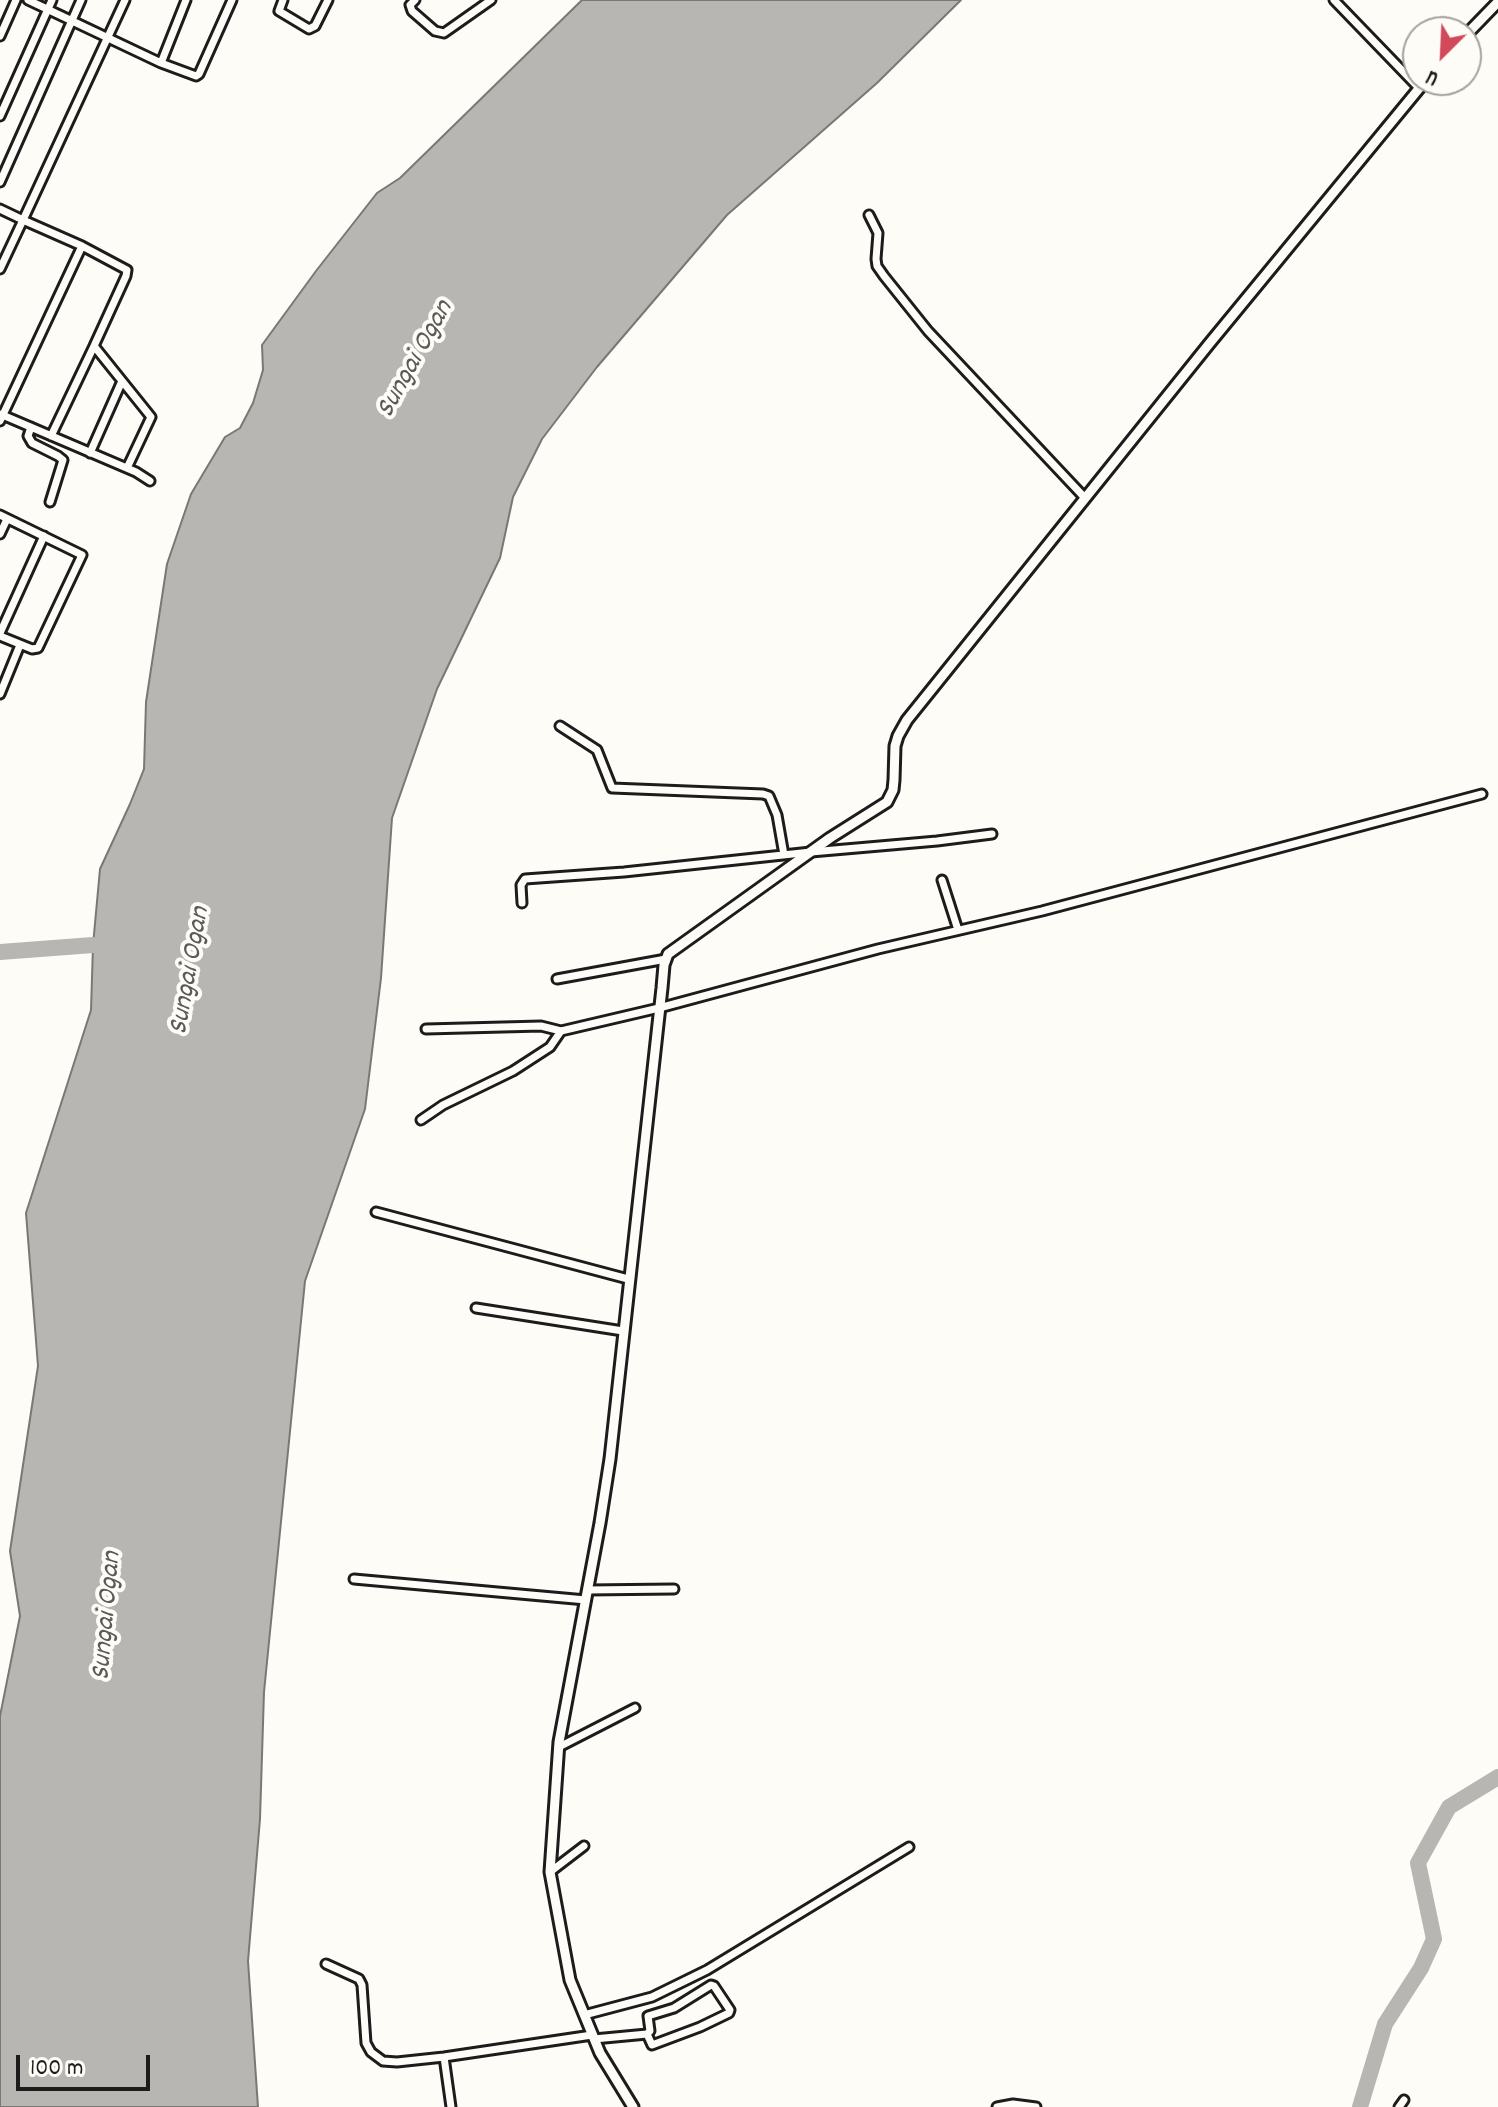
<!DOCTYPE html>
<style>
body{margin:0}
#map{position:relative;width:1498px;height:2107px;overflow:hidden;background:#fdfcf7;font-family:Dekko,sans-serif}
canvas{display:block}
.north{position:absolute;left:1402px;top:16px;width:80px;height:80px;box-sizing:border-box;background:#fdfcf7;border:2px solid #a3a29f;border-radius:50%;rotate:204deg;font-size:22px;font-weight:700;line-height:32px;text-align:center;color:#1c1c1c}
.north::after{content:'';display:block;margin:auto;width:28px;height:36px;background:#d1495b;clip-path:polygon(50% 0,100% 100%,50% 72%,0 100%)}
.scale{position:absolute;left:16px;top:2055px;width:134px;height:36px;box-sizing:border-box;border:4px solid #1c1c1c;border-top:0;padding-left:10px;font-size:24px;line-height:28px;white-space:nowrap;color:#1c1c1c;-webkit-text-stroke:6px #fdfcf7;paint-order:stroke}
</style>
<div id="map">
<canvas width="1498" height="2107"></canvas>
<div class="north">U</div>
<div class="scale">100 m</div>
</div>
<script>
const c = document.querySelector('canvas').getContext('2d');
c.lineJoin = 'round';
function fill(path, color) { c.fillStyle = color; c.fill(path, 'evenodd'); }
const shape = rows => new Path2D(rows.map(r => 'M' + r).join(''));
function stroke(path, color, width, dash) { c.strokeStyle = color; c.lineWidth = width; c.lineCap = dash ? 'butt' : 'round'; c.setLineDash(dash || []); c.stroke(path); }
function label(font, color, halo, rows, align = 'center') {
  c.font = font + ' Dekko,sans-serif'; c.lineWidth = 8; c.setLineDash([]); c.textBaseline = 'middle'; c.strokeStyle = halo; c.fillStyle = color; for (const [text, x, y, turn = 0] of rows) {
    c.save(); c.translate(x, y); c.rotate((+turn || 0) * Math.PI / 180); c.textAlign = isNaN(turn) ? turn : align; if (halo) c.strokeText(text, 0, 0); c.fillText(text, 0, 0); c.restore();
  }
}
const water = shape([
 [582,0,961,0,877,83,727,215,597,367,542,439,513,497,500,558,437,689,392,818,381,978,365,1109,305,1281,264,1692,260,1819,248,1961,258,2107,0,2107,0,1716,20,1616,10,1551,38,1366,26,1213,91,1010,93,945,100,869,130,804,144,769,146,702,167,564,191,494,225,437,240,428,253,403,263,370,262,345,316,271,377,193,400,178,582,0]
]);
fill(water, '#b7b6b2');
stroke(water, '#797876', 2);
stroke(shape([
 [0,952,93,945],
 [1360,2107,1385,2024,1421,1968,1434,1939,1418,1863,1449,1807,1498,1777]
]), '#b7b6b2', 16);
const minor = shape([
 [28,0,161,63,196,76,199,74,232,0],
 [283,0,279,11,309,29,315,26,328,0],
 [415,0,410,5,412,11,435,31,444,33,491,0],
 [1334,0,1419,88],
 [0,36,16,0],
 [161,63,186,0],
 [0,116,52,0],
 [0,182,81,0],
 [0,209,23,220,125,0],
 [869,215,878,233,876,259,877,266,884,276,928,331,1085,498],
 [0,269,23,220,82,246,127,270,126,276,94,346,151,417,127,468],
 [0,414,136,472,150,481],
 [0,421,82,246],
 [31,427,28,436,32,443,58,456,63,460,50,502],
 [51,436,94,346],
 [90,453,122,381],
 [0,515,82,555,38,648,32,649,0,636],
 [0,534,7,519],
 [0,633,44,536],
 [0,694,20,645],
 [560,726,597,750,612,788,763,794,769,796,777,815,784,855],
 [942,880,958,930],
 [522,903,521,885,525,879,624,872,811,852,937,841,992,834],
 [557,979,666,959],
 [426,1029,541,1026,561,1031,659,1008,878,949,1042,911,1482,794],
 [421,1120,443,1105,513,1071,550,1047,561,1031],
 [376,1212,628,1279],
 [476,1308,623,1331],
 [354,1579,586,1600],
 [587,1590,674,1589],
 [559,1747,635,1708],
 [550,1872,584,1846],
 [326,1964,359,1979,362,1985,366,2043,371,2052,383,2061,397,2062,444,2057,592,2035],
 [584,2015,652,1997,707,1970,909,1847],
 [594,2039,647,2034,652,2045,700,2027,729,2013,730,2010,714,1986,711,1985,674,2008,648,2016,650,2031,647,2034],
 [444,2057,451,2107],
 [997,2107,1013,2104,1036,2107],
 [1399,2107,1404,2100]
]);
const tertiary = shape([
 [1466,35,1498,2],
 [633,2107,600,2053,570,1980,550,1872,559,1742,600,1523,610,1459,662,988,664,965,668,954,830,838,887,802,893,790,894,780,895,746,898,736,907,720,1209,344,1426,80]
]);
stroke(minor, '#1c1c1c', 13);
stroke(tertiary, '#1c1c1c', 15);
stroke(minor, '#fdfcf7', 7);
stroke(tertiary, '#fdfcf7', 9);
label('italic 28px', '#5a5a58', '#fdfcf7', [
 ["Sungai Ogan",417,360,-61],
 ["Sungai Ogan",192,971,-80],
 ["Sungai Ogan",109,1616,-85]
]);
</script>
